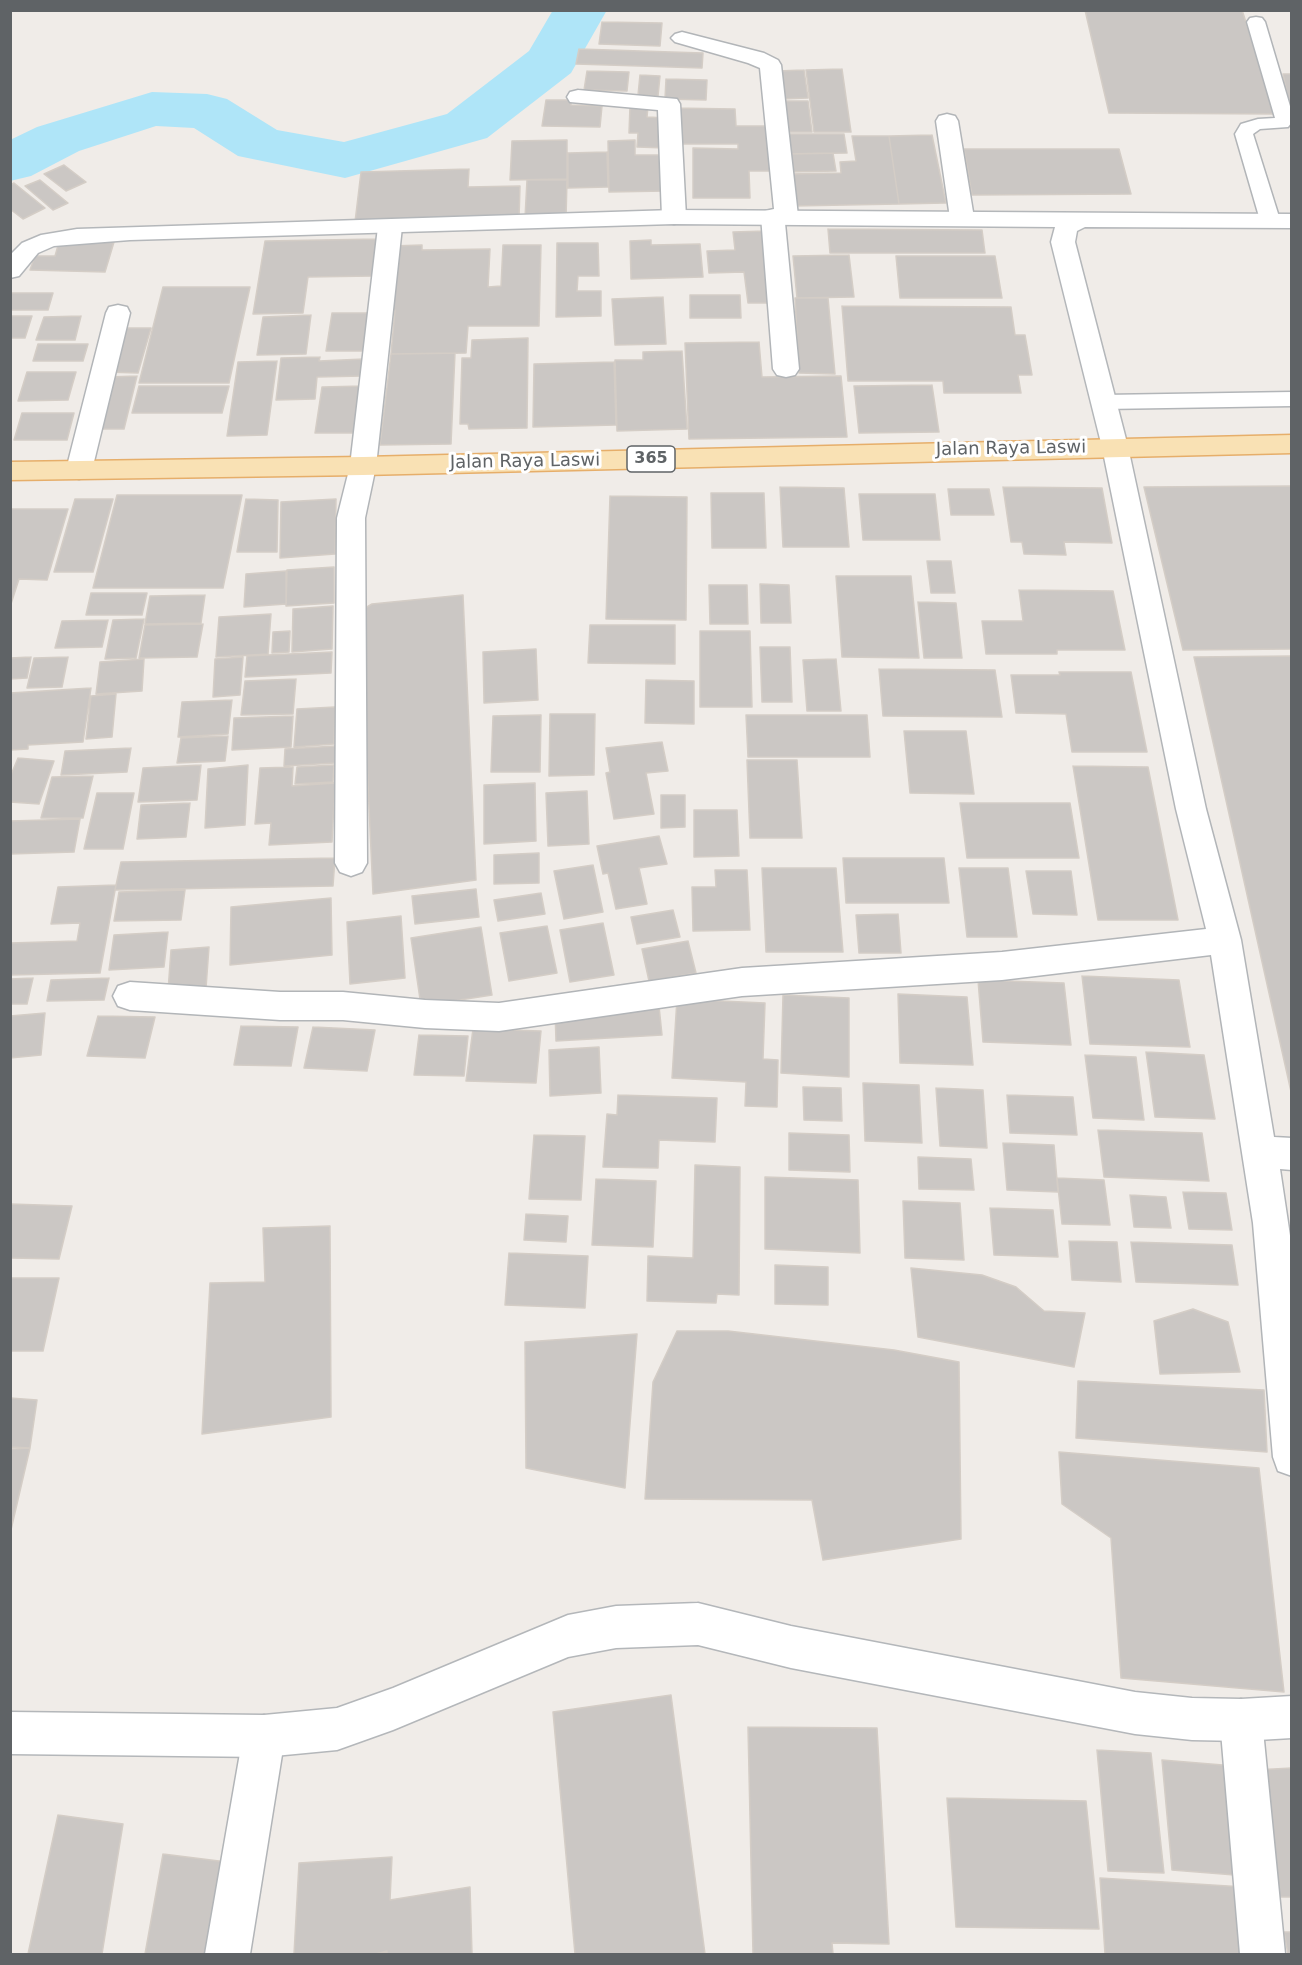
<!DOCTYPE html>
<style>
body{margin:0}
#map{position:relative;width:1302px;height:1965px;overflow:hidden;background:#f0ece8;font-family:"DejaVu Sans",sans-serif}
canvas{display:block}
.frame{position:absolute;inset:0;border:12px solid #5f6366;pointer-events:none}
</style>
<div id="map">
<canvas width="1302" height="1965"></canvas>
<div class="frame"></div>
</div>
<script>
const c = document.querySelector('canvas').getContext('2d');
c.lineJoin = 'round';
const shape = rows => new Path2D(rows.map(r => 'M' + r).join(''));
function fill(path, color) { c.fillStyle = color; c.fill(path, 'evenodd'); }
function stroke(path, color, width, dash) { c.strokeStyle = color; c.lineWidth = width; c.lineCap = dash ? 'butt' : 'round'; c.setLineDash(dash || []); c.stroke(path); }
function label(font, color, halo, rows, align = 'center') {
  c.font = font + ' "DejaVu Sans",sans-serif'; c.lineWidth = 6; c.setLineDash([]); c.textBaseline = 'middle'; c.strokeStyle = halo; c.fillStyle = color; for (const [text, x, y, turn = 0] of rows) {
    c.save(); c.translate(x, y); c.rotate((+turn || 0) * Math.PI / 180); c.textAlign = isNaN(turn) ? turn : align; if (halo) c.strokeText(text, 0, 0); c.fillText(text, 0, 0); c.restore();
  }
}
fill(shape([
 [553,10,607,10,571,73,487,138,345,178,238,156,194,128,156,126,79,151,31,176,10,181,10,140,37,127,152,92,207,94,227,99,277,130,344,142,447,114,529,51,553,10]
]), '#afe5f8');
const building = shape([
 [1085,10,1242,10,1276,114,1109,113,1085,10],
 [602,22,662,23,660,46,599,44,602,22],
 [579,49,703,53,702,68,576,64,579,49],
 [842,69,851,132,814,132,806,70,842,69],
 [804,70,808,98,780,99,777,71,804,70],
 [587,71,629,72,627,91,584,90,587,71],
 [1283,74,1292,74,1292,113,1291,113,1283,74],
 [640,75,660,76,658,96,638,95,640,75],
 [666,79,707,80,706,100,665,99,666,79],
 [546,100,571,100,571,105,602,106,600,127,542,126,546,100],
 [781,101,808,101,812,132,785,132,781,101],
 [630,106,648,106,647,117,667,118,666,148,637,147,638,133,629,133,630,106],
 [672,108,735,109,736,126,773,126,776,171,749,171,750,198,693,198,693,148,738,149,738,144,674,144,672,108],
 [784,134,844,134,847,153,786,154,784,134],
 [932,135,946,203,899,204,889,136,932,135],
 [852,136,889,136,899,204,793,206,789,174,841,173,840,162,856,161,852,136],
 [567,140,567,179,510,180,512,141,567,140],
 [635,140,635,155,664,155,666,191,609,192,608,141,635,140],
 [964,149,1119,149,1131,194,972,195,964,149],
 [607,152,608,187,568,188,568,153,607,152],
 [833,153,836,171,788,172,786,154,833,153],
 [64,165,86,182,66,191,44,174,64,165],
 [469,169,468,187,520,186,519,219,355,222,361,172,469,169],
 [40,180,68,203,53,210,25,186,40,180],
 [527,180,567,180,566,218,525,218,527,180],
 [14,183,45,208,23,219,10,209,10,185,14,183],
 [828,229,982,230,985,253,830,253,828,229],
 [766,231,773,303,748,303,744,272,709,273,707,251,735,250,733,232,766,231],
 [378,239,373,276,308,277,303,313,253,314,265,241,378,239],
 [651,240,651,245,700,244,703,277,631,279,630,241,651,240],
 [59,242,114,242,105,272,30,270,35,256,55,256,59,242],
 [557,243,598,243,599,276,578,276,577,291,601,291,601,316,556,317,557,243],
 [422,245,422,250,490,249,488,287,501,286,503,245,541,245,539,326,468,326,466,353,391,354,395,310,385,310,392,246,422,245],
 [849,255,854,297,797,298,793,256,849,255],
 [896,256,995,256,1002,298,900,298,896,256],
 [163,287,250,287,229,383,139,383,163,287],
 [10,293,53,293,48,310,10,310,10,293],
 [690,295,740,295,741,318,690,318,690,295],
 [663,297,666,344,615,345,612,299,663,297],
 [795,298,828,298,835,374,799,373,795,298],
 [842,306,1011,307,1015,335,1025,335,1032,375,1018,375,1021,393,944,393,943,381,848,381,842,306],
 [332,313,374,313,369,351,326,351,332,313],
 [311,315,306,354,257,355,263,317,311,315],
 [10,316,32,316,25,338,10,338,10,316],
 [81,316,75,340,36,340,44,317,81,316],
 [119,328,151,328,138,373,106,372,119,328],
 [528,338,527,428,469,429,468,424,460,424,462,358,471,358,472,340,528,338],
 [759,342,762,377,841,376,847,437,689,439,685,343,759,342],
 [38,344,88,344,83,361,33,361,38,344],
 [682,351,687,429,617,431,615,360,643,360,643,352,682,351],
 [455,353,451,444,380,445,391,354,455,353],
 [320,357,319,361,364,359,363,376,317,377,315,399,276,400,281,358,320,357],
 [277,361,267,435,227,436,238,362,277,361],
 [614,362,616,425,533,427,534,364,614,362],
 [27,372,76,372,68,400,18,401,27,372],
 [137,376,124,429,95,429,108,377,137,376],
 [932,385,939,432,859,433,854,386,932,385],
 [139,386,229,386,222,413,132,413,139,386],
 [363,386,356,433,315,433,322,387,363,386],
 [22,413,74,413,67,440,14,440,22,413],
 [1292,486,1292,649,1183,650,1144,487,1292,486],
 [780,487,844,488,849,547,783,547,780,487],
 [1003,487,1102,488,1112,543,1064,542,1066,555,1024,554,1022,542,1011,542,1003,487],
 [948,489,989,489,994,515,951,515,948,489],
 [711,493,764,493,766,548,712,548,711,493],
 [859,494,935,494,940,540,863,540,859,494],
 [117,495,242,495,223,588,93,588,117,495],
 [610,496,687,497,686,620,606,619,610,496],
 [75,499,113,499,93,572,54,572,75,499],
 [246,499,278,500,277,552,237,552,246,499],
 [336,499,335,554,280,558,281,502,336,499],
 [10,509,68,509,47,580,19,579,10,607,10,509],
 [927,561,951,561,955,593,931,593,927,561],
 [334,567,334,603,286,606,287,570,334,567],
 [286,571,286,604,244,607,246,574,286,571],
 [836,576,911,576,919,658,842,657,836,576],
 [760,584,789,585,791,623,761,623,760,584],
 [709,585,747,585,748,624,710,624,709,585],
 [1019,590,1113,591,1125,650,1057,650,1057,654,986,654,982,621,1023,621,1019,590],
 [91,593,147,593,142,615,86,615,91,593],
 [205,595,201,623,145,624,150,596,205,595],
 [463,595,476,880,373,894,360,611,372,604,463,595],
 [918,602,956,603,962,658,924,658,918,602],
 [333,606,332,649,292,652,293,609,333,606],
 [271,614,268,654,216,657,219,617,271,614],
 [144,619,136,658,105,659,113,620,144,619],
 [108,620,102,647,55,648,62,621,108,620],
 [203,624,197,657,139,658,145,625,203,624],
 [590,625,675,625,675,664,588,663,590,625],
 [290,631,289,652,272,653,273,632,290,631],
 [700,631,750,631,752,707,700,707,700,631],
 [760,647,790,647,792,702,762,702,760,647],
 [536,649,538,700,484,703,483,652,536,649],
 [332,652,331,673,245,677,247,656,332,652],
 [1292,656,1292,1096,1194,657,1292,656],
 [31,657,27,678,10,679,10,658,31,657],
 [68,657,62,687,27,688,34,658,68,657],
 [243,657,240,695,213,697,215,659,243,657],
 [144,659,142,691,96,694,100,662,144,659],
 [836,659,841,711,807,711,803,660,836,659],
 [879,669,995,670,1002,717,883,716,879,669],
 [1059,672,1131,672,1147,752,1072,752,1066,714,1016,713,1011,675,1060,675,1059,672],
 [296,679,293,714,241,715,245,681,296,679],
 [646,680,694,681,694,724,645,723,646,680],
 [91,688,83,742,28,745,28,749,10,750,10,693,91,688],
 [116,694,112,737,86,739,91,696,116,694],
 [232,700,228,734,178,737,182,702,232,700],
 [335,707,334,744,294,747,297,709,335,707],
 [550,714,595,714,594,775,549,776,550,714],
 [541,715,540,772,491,772,493,716,541,715],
 [746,715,867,715,870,757,748,757,746,715],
 [293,716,291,747,232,750,234,718,293,716],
 [904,731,966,731,974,794,910,793,904,731],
 [228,736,225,761,177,763,181,738,228,736],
 [662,742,668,771,646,773,654,814,614,819,606,773,610,772,606,748,662,742],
 [336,746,335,763,284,766,285,749,336,746],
 [131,748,127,772,61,775,65,751,131,748],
 [18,758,54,761,39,804,10,802,10,777,18,758],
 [747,760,797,760,802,838,750,838,747,760],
 [201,765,197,800,138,802,143,768,201,765],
 [248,765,245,825,205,828,208,769,248,765],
 [334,765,333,782,295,784,297,767,334,765],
 [1073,766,1148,767,1178,920,1098,920,1073,766],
 [293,767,292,786,335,783,332,842,269,845,271,823,255,824,260,768,293,767],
 [93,776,83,818,41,818,52,777,93,776],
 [535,783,536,841,484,844,484,785,535,783],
 [587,791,589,844,548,846,546,793,587,791],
 [97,793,134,793,123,849,84,849,97,793],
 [661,795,685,795,685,827,661,828,661,795],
 [190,803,186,837,137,839,141,805,190,803],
 [960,803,1070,803,1079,858,967,858,960,803],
 [694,810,737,810,739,856,694,857,694,810],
 [80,819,74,852,10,854,10,821,80,819],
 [659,836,667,864,639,868,647,904,616,909,608,873,603,874,597,846,659,836],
 [539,853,539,883,494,884,494,855,539,853],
 [335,858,333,886,115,890,121,862,335,858],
 [843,858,944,858,949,903,846,903,843,858],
 [593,865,603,912,564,919,554,871,593,865],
 [762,868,836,868,843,952,766,952,762,868],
 [959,868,1008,868,1017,937,967,937,959,868],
 [715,870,747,870,750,930,693,931,692,887,716,887,715,870],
 [1026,871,1071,871,1077,915,1033,914,1026,871],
 [116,885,100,973,10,975,10,943,77,941,80,923,51,924,58,887,116,885],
 [476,889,479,917,415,924,412,896,476,889],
 [185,890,181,920,114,921,119,892,185,890],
 [541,893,545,914,498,921,494,900,541,893],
 [331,898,332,955,230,965,231,907,331,898],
 [673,910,680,937,637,944,631,917,673,910],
 [898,914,901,953,859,953,856,915,898,914],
 [401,916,405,978,350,984,347,922,401,916],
 [603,923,614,975,570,982,560,930,603,923],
 [547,926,557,973,509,981,500,933,547,926],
 [481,927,492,995,421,1006,411,938,481,927],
 [168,932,164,967,109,970,114,935,168,932],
 [688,941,696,973,649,981,642,949,688,941],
 [209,947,206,988,168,991,171,950,209,947],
 [1082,976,1179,980,1190,1047,1090,1044,1082,976],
 [33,978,27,1004,10,1004,10,979,33,978],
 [109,978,104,1000,47,1001,51,980,109,978],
 [978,980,1064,983,1071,1045,983,1042,978,980],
 [898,994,967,997,973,1065,900,1063,898,994],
 [783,995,849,998,849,1077,781,1073,783,995],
 [677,999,765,1003,763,1059,778,1060,777,1107,745,1106,746,1082,672,1078,677,999],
 [659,1006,662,1035,556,1041,555,1011,659,1006],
 [45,1013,41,1055,10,1058,10,1016,45,1013],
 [98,1016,155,1017,145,1058,87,1056,98,1016],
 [241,1026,298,1027,291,1066,234,1065,241,1026],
 [313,1027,375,1030,367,1071,304,1068,313,1027],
 [473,1029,541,1031,536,1083,466,1081,473,1029],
 [419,1035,468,1036,464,1076,414,1075,419,1035],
 [599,1047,601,1093,550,1096,549,1050,599,1047],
 [1146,1052,1204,1055,1215,1119,1155,1117,1146,1052],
 [1085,1055,1136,1057,1144,1120,1093,1118,1085,1055],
 [863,1083,919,1085,922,1143,865,1141,863,1083],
 [803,1087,841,1088,842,1121,804,1120,803,1087],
 [936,1088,983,1090,987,1148,940,1146,936,1088],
 [618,1095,717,1098,715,1142,659,1140,658,1168,603,1167,607,1114,617,1115,618,1095],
 [1007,1095,1073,1097,1077,1135,1010,1133,1007,1095],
 [1098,1130,1202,1133,1209,1181,1104,1177,1098,1130],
 [789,1133,849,1135,850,1172,789,1170,789,1133],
 [534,1135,585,1136,581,1200,529,1199,534,1135],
 [1003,1143,1054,1145,1058,1192,1007,1190,1003,1143],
 [918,1157,971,1159,974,1190,919,1189,918,1157],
 [695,1165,740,1167,739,1295,717,1294,716,1303,647,1301,648,1256,693,1258,695,1165],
 [765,1177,858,1180,860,1253,765,1249,765,1177],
 [1057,1178,1104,1180,1110,1225,1062,1224,1057,1178],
 [596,1179,656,1181,653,1247,592,1245,596,1179],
 [1183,1192,1226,1193,1232,1230,1189,1229,1183,1192],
 [1130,1195,1166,1197,1171,1228,1134,1227,1130,1195],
 [903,1201,960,1203,964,1260,905,1258,903,1201],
 [10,1204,72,1206,59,1259,10,1258,10,1204],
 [990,1208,1053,1210,1058,1257,994,1255,990,1208],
 [526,1214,568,1216,566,1242,524,1240,526,1214],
 [330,1226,331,1417,202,1434,210,1283,265,1282,263,1228,330,1226],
 [1069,1241,1117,1242,1121,1282,1072,1280,1069,1241],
 [1131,1242,1232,1245,1238,1285,1136,1282,1131,1242],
 [509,1253,588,1256,585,1308,505,1305,509,1253],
 [775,1265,828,1267,828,1305,775,1304,775,1265],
 [911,1268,982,1275,1016,1287,1044,1311,1085,1313,1074,1367,918,1337,911,1268],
 [10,1278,59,1278,43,1351,10,1351,10,1278],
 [1193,1309,1228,1322,1240,1372,1160,1374,1154,1321,1193,1309],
 [677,1331,728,1331,894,1350,959,1362,961,1539,823,1560,812,1500,645,1499,653,1382,677,1331],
 [637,1334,625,1488,526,1468,525,1342,637,1334],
 [1078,1381,1264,1390,1267,1452,1076,1438,1078,1381],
 [10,1398,37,1400,30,1448,10,1449,10,1398],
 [10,1447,30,1448,10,1534,10,1447],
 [1059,1452,1259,1468,1284,1692,1121,1678,1111,1538,1062,1504,1059,1452],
 [671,1695,705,1954,575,1954,553,1712,671,1695],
 [748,1727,877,1728,889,1944,832,1943,833,1954,753,1954,748,1727],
 [1097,1750,1151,1753,1164,1873,1108,1871,1097,1750],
 [1162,1760,1235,1766,1247,1876,1172,1870,1162,1760],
 [1292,1768,1292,1897,1272,1897,1255,1770,1292,1768],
 [947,1798,1086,1801,1099,1929,956,1927,947,1798],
 [58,1815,123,1824,102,1954,28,1954,58,1815],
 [163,1854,227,1862,207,1954,145,1954,163,1854],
 [392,1857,390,1900,470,1887,472,1954,387,1954,387,1951,376,1954,294,1954,299,1863,392,1857],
 [1100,1878,1244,1887,1251,1954,1105,1954,1100,1878],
 [1284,1932,1292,1932,1292,1954,1288,1954,1284,1932]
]);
fill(building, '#cbc7c4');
stroke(building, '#d4cdc6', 1.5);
const lane = shape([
 [1256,17,1262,18,1265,22,1292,113,1292,122,1288,127,1260,129,1253,134,1280,220,1277,224,1270,226,1263,224,1260,220,1235,134,1241,124,1258,119,1275,118,1247,22,1250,18,1256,17],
 [1292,392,1292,406,1104,409,1097,407,1093,402,1097,397,1104,395,1292,392]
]);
const street = shape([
 [682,32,764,53,778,60,781,65,798,216,794,221,785,223,799,369,795,375,786,377,777,375,773,369,761,216,765,211,774,209,760,68,748,63,675,42,671,38,675,34,682,32],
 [578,90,677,99,680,104,686,217,682,222,674,224,666,222,662,217,658,110,570,102,567,97,570,92,578,90],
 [947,114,955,116,958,121,974,218,970,223,962,225,954,223,950,218,936,121,939,116,947,114],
 [390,220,398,222,402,227,376,466,365,518,367,863,362,872,351,876,340,872,335,863,337,518,350,466,378,227,382,222,390,220],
 [118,305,127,307,130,313,92,470,88,476,79,479,70,476,66,470,106,313,109,307,118,305],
 [1115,438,1124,441,1128,447,1206,809,1241,940,1274,1137,1292,1138,1292,1170,1280,1169,1292,1249,1292,1476,1278,1471,1273,1457,1253,1223,1211,955,1002,980,742,996,499,1031,425,1028,343,1020,280,1020,130,1010,118,1006,113,996,118,986,130,982,280,992,343,992,425,1000,499,1003,742,968,1002,952,1206,929,1176,809,1102,447,1106,441,1115,438],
 [1241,1699,1256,1705,1262,1720,1285,1954,1240,1954,1220,1720,1226,1705,1241,1699],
 [264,1715,279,1721,285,1736,250,1954,205,1954,243,1736,249,1721,264,1715]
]);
const secondary = shape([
 [674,210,1292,214,1292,228,1085,227,1077,231,1075,242,1128,447,1124,453,1115,456,1106,453,1102,447,1051,242,1055,227,674,224,130,240,54,246,38,253,19,276,10,278,10,255,22,243,41,235,77,229,674,210],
 [698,1603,791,1626,1135,1692,1192,1698,1241,1699,1292,1696,1292,1738,1241,1741,1192,1740,1135,1734,791,1668,698,1645,616,1648,568,1657,393,1730,337,1750,264,1757,10,1754,10,1712,264,1715,337,1708,393,1688,568,1615,616,1606,698,1603]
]);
const primary = shape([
 [1292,435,1292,453,363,475,10,480,10,462,363,457,1292,435]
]);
stroke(lane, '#b2b5b8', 3);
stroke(street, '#b2b5b8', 3);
stroke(secondary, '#b4b7ba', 3);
stroke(primary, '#e6ae6a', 3);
fill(lane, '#fff');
fill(street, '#fff');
fill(secondary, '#fff');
fill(primary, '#f9e1b4');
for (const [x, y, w] of [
 [651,459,48]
]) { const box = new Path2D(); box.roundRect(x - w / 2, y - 13, w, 26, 4.5); c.fillStyle = '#fff'; c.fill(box); stroke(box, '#5f6366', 1.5); }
label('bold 16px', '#5f6366', null, [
 ["365",651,459]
]);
label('18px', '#5f6366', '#fff', [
 ["Jalan Raya Laswi",1011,449,-1],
 ["Jalan Raya Laswi",525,462,-1]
]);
</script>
